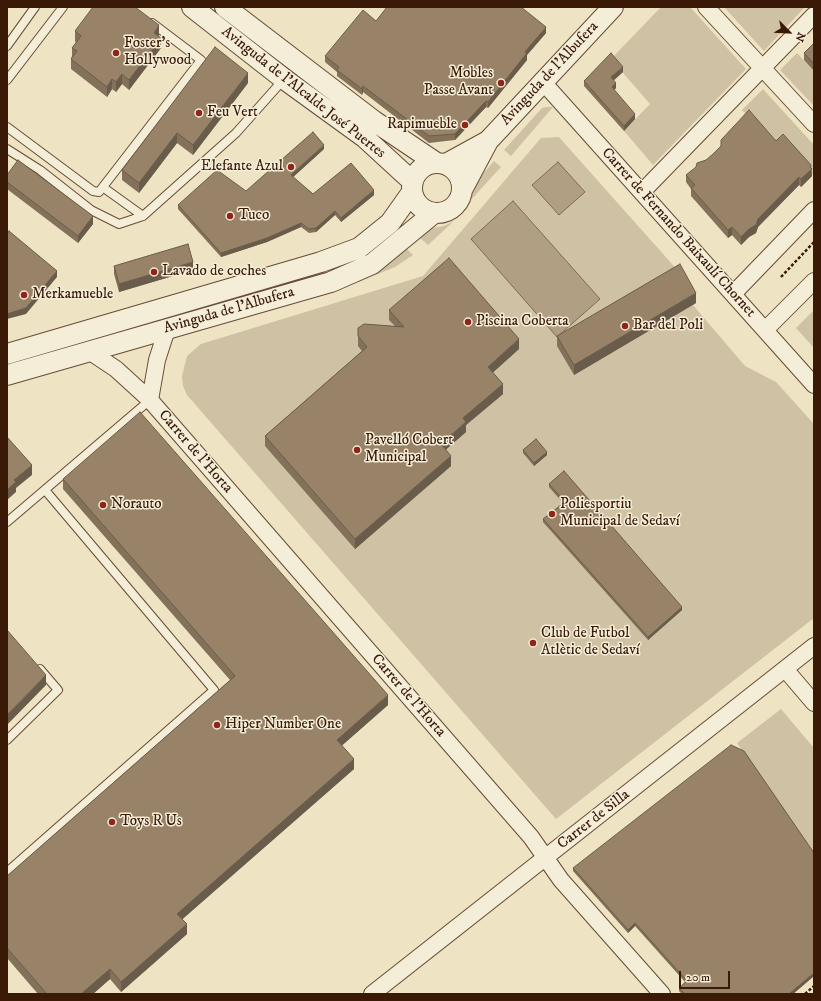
<!DOCTYPE html>
<meta charset="utf-8">
<style>
body{margin:0}
#map{position:relative;width:821px;height:1001px;overflow:hidden;background:#eee4c3;font-family:"IM FELL DW Pica",serif}
canvas{display:block}
.frame{position:absolute;inset:0;border:8px solid #3a1907;pointer-events:none}
.north{position:absolute;left:769px;top:12px;width:40px;height:40px;-webkit-text-stroke:3px #f4edd8;paint-order:stroke;rotate:114deg;font-size:11px;font-weight:700;line-height:16px;text-align:center;color:#3a1907}
.north::after{content:'';display:block;margin:auto;width:14px;height:18px;background:#3a1907;clip-path:polygon(50% 0,100% 100%,50% 72%,0 100%)}
.scale{position:absolute;left:679px;top:971px;width:51px;height:18px;box-sizing:border-box;border:2px solid #3a1907;border-top:0;padding-left:5px;font-size:12px;line-height:14px;white-space:nowrap;color:#3a1907;-webkit-text-stroke:3px #f4edd8;paint-order:stroke}
</style>
<div id="map">
<canvas width="821" height="1001"></canvas>
<div class="frame"></div>
<div class="north">N</div>
<div class="scale">20 m</div>
</div>
<script>
const c = document.querySelector('canvas').getContext('2d');
c.lineJoin = 'round';
function fill(path, color) { c.fillStyle = color; c.fill(path, 'evenodd'); }
const shape = rows => new Path2D(rows.map(r => 'M' + r).join(''));
function stroke(path, color, width, dash) { c.strokeStyle = color; c.lineWidth = width; c.lineCap = dash ? 'butt' : 'round'; c.setLineDash(dash || []); c.stroke(path); }
function label(font, color, halo, rows, align = 'center') {
  c.font = font + ' "IM FELL DW Pica",serif'; c.lineWidth = 3; c.setLineDash([]); c.textBaseline = 'middle'; c.strokeStyle = halo; c.fillStyle = color; for (const [text, x, y, turn = 0] of rows) {
    c.save(); c.translate(x, y); c.rotate((+turn || 0) * Math.PI / 180); c.textAlign = isNaN(turn) ? turn : align; if (halo) c.strokeText(text, 0, 0); c.fillText(text, 0, 0); c.restore();
  }
}
fill(shape([
 [661,7,690,7,746,69,653,165,624,131,650,104,611,59],
 [724,7,805,7,764,51],
 [797,53,814,71,814,106,780,70],
 [763,89,814,145,814,176,783,142,776,149,742,110],
 [546,107,553,107,511,156,504,150,542,108],
 [559,137,680,273,696,303,693,305,745,366,776,382,814,424,814,618,556,819,187,395,183,386,182,376,187,356,201,344,423,276,541,138],
 [494,161,501,167,468,203,481,176],
 [454,221,428,245,420,238,433,228,444,226],
 [406,248,413,255,395,267,359,282,358,278],
 [814,310,814,348,796,328],
 [781,709,814,748,814,856,737,743]
]), '#cfc1a3');
const water = shape([
 [558,162,585,192,559,215,532,185,558,162],
 [513,201,600,299,557,337,471,239,513,201]
]);
fill(water, '#b19f83');
stroke(water, '#816951', 1);
const service = shape([
 [7,46,35,7],
 [7,80,63,7],
 [7,127,93,191,99,192,201,60,152,23],
 [7,149,40,170,91,210,119,224,143,216,236,133,284,79],
 [104,188,143,216],
 [7,522,150,400],
 [7,740,58,690,40,669],
 [7,872,214,690,45,490]
]);
const minor = shape([
 [706,7,814,124],
 [542,81,814,385],
 [642,192,814,15],
 [733,294,814,210],
 [765,330,814,281],
 [89,351,116,369,150,400,531,837,561,880,662,994],
 [150,400,157,360,167,329],
 [785,669,814,703],
 [372,994,814,646]
]);
const tertiary = shape([
 [192,7,284,79,364,137,413,182],
 [225,7,374,121,435,162],
 '412 188a25 25 0 1 1 50 0a25 25 0 1 1-50 0Z',
 [446,164,488,141],
 [463,188,488,141,613,7],
 [7,354,321,262,359,248,390,223,412,192],
 [7,375,331,282,372,264,434,213]
]);
stroke(service, '#674c36', 10);
stroke(minor, '#674c36', 18);
stroke(tertiary, '#674c36', 22);
stroke(shape([
 [781,277,814,242],
 [805,994,814,986]
]), '#3a1907', 2.5, [3, 2]);
stroke(service, '#f4edd8', 8);
stroke(minor, '#f4edd8', 16);
stroke(tertiary, '#f4edd8', 20);
fill(shape([
 [376,21,546,33,527,55,527,60,488,108,486,107,455,140,429,143,363,92,362,95,337,76,337,72,325,62,325,56],
 [75,31,159,35,158,37,161,48,129,90,122,84,116,92,112,89,107,97,71,69,71,59,72,56,72,48,76,43,75,41],
 [814,43,814,71,804,60,804,53],
 [623,72,613,80,616,88,614,90,635,119,624,131,584,86,584,81],
 [248,83,193,155,177,143,139,193,122,180,122,170],
 [324,149,293,177,313,194,374,195,341,222,335,215,316,232,309,233,301,227,267,242,221,257,178,209,178,205,246,191],
 [811,168,812,176,801,187,799,185,758,227,756,233,749,237,741,245,732,235,728,238,691,196,691,189,686,182,686,175],
 [7,175,93,224,78,243,7,189],
 [114,266,193,270,119,292,114,274],
 [696,303,574,375,557,346,557,336],
 [389,310,519,349,493,372,503,394,466,425,466,432,446,449,451,466,355,549,265,446,265,436,362,351,358,346,358,336,395,326,389,320],
 [523,450,547,455,534,466,523,453],
 [63,479,388,705,342,745,354,769,182,919,187,934,121,992,110,979,93,994,38,994,7,958,7,876,230,680,63,489],
 [549,484,682,610,648,640,543,522,543,519,563,503,549,487],
 [573,868,814,976,793,994,682,994,679,991,679,988,685,982,635,926,628,933,573,871]
]), '#83715a');
fill(shape([
 [159,25,159,35,154,43,154,33],
 [546,27,546,33,527,55,527,60,488,108,488,102,525,52],
 [161,38,161,48,129,90,129,80],
 [623,67,623,72,611,83,611,77],
 [248,73,248,83,193,155,193,145],
 [122,74,122,84,116,92,116,82],
 [112,79,112,89,107,97,107,87],
 [616,83,616,88,612,92,612,87],
 [363,86,363,92,362,95,362,89],
 [486,101,486,107,455,140,455,134],
 [635,114,635,119,624,131,624,126],
 [177,133,177,143,139,193,139,183],
 [324,145,324,149,291,179,291,175],
 [811,165,812,176,801,187,801,179,810,167],
 [799,177,799,185,758,227,756,233,749,237,741,245,741,237],
 [374,190,374,195,341,222,341,218],
 [335,211,335,215,316,232,316,228],
 [93,216,93,224,78,243,78,236],
 [301,223,301,227,267,242,221,257,221,253],
 [732,227,732,235,728,238,728,230],
 [193,262,193,270,119,292,119,284],
 [57,271,57,277,26,314,7,319,7,314],
 [696,293,696,303,574,375,574,365],
 [519,339,519,349,488,377,488,367],
 [503,384,503,394,466,425,466,432,441,454,441,444,463,418],
 [547,452,547,455,534,466,534,463],
 [451,456,451,466,355,549,355,539],
 [32,465,32,475,16,488,16,492,7,500,7,490,14,480],
 [682,607,682,610,648,640,648,637],
 [46,675,46,685,7,725,7,715],
 [388,695,388,705,337,750,337,740],
 [354,759,354,769,177,924,177,914],
 [635,923,635,926,628,933,628,930],
 [187,924,187,934,121,992,121,982],
 [110,969,110,979,93,994,81,994],
 [814,973,814,976,793,994,789,994]
]), '#6a5c4a');
const building = shape([
 [93,7,135,7,159,25,154,33,161,38,129,80,122,74,116,82,112,79,107,87,71,59,77,51,72,48,81,36,75,31,93,7],
 [387,7,521,7,546,27,525,52,527,53,488,102,486,101,455,134,429,136,363,86,362,89,337,70,339,67,325,56,363,10,376,21,387,7],
 [814,43,814,64,804,53,814,43],
 [215,47,248,73,193,145,177,133,139,183,122,170,215,47],
 [611,53,623,67,611,77,616,83,612,87,635,114,624,126,584,81,611,53],
 [749,110,776,141,783,134,811,165,810,167,812,169,801,179,799,177,758,219,756,225,749,229,741,237,732,227,728,230,706,205,691,188,695,185,686,175,696,167,697,163,706,160,713,154,721,146,721,140,749,110],
 [313,132,324,145,291,175,313,194,351,163,374,190,341,218,335,211,316,228,309,229,301,223,267,238,221,253,178,205,217,170,246,191,313,132],
 [18,160,93,216,78,236,7,182,7,175,18,160],
 [9,231,57,271,26,308,7,314,7,232,8,233,9,231],
 [188,244,193,262,119,284,114,266,188,244],
 [449,258,519,339,488,367,503,384,463,418,466,422,441,444,451,456,355,539,265,436,367,347,358,336,358,328,364,324,404,327,389,310,449,258],
 [680,264,696,293,574,365,557,336,680,264],
 [140,412,388,695,337,740,354,759,177,914,187,924,121,982,110,969,81,994,47,994,7,948,7,876,235,676,63,479,140,412],
 [7,437,32,465,14,480,16,482,7,490,7,437],
 [536,439,547,452,534,463,523,450,536,439],
 [564,471,682,607,648,637,543,519,565,502,549,484,564,471],
 [7,630,46,675,7,715,7,630],
 [731,745,744,751,814,853,814,973,789,994,685,994,679,988,687,981,635,923,628,930,573,868,731,745]
]);
fill(building, '#988369');
stroke(building, '#6a5c4a', 1);
for (const [x, y, r, color] of [
 [116,53,4,"#8f2418"],
 [501,83,4,"#8f2418"],
 [199,113,4,"#8f2418"],
 [465,125,4,"#8f2418"],
 [291,167,4,"#8f2418"],
 [230,216,4,"#8f2418"],
 [154,272,4,"#8f2418"],
 [24,295,4,"#8f2418"],
 [468,322,4,"#8f2418"],
 [625,326,4,"#8f2418"],
 [357,450,4,"#8f2418"],
 [103,505,4,"#8f2418"],
 [552,514,4,"#8f2418"],
 [533,643,4,"#8f2418"],
 [217,725,4,"#8f2418"],
 [112,822,4,"#8f2418"]
]) { const dot = new Path2D(); dot.arc(x, y, r, 0, 2 * Math.PI); c.fillStyle = color; c.fill(dot); stroke(dot, '#f4edd8', 1.5); }
label('15px', '#3a1907', '#f4edd8', [
 ["Foster's",124,44],
 ["Hollywood",124,61],
 ["Mobles",493,74,"right"],
 ["Passe Avant",493,91,"right"],
 ["Feu Vert",207,113],
 ["Rapimueble",457,125,"right"],
 ["Elefante Azul",283,167,"right"],
 ["Tuco",238,216],
 ["Lavado de coches",162,272],
 ["Merkamueble",32,295],
 ["Piscina Coberta",476,322],
 ["Bar del Poli",633,326],
 ["Pavelló Cobert",365,441],
 ["Municipal",365,458],
 ["Norauto",111,505],
 ["Poliesportiu",560,505],
 ["Municipal de Sedaví",560,522],
 ["Club de Futbol",541,634],
 ["Atlètic de Sedaví",541,651],
 ["Hiper Number One",225,725],
 ["Toys R Us",120,822]
], 'left');
label('15px', '#3a1907', '#f4edd8', [
 ["Avinguda de l'Albufera",550,74,-47],
 ["Avinguda de l'Alcalde José Puertes",303,93,38],
 ["Carrer de Fernando Baixaulí Chornet",678,233,48],
 ["Avinguda de l'Albufera",229,311,-16],
 ["Carrer de l'Horta",195,452,49],
 ["Carrer de l'Horta",408,696,49],
 ["Carrer de Silla",594,820,-38]
]);
</script>
